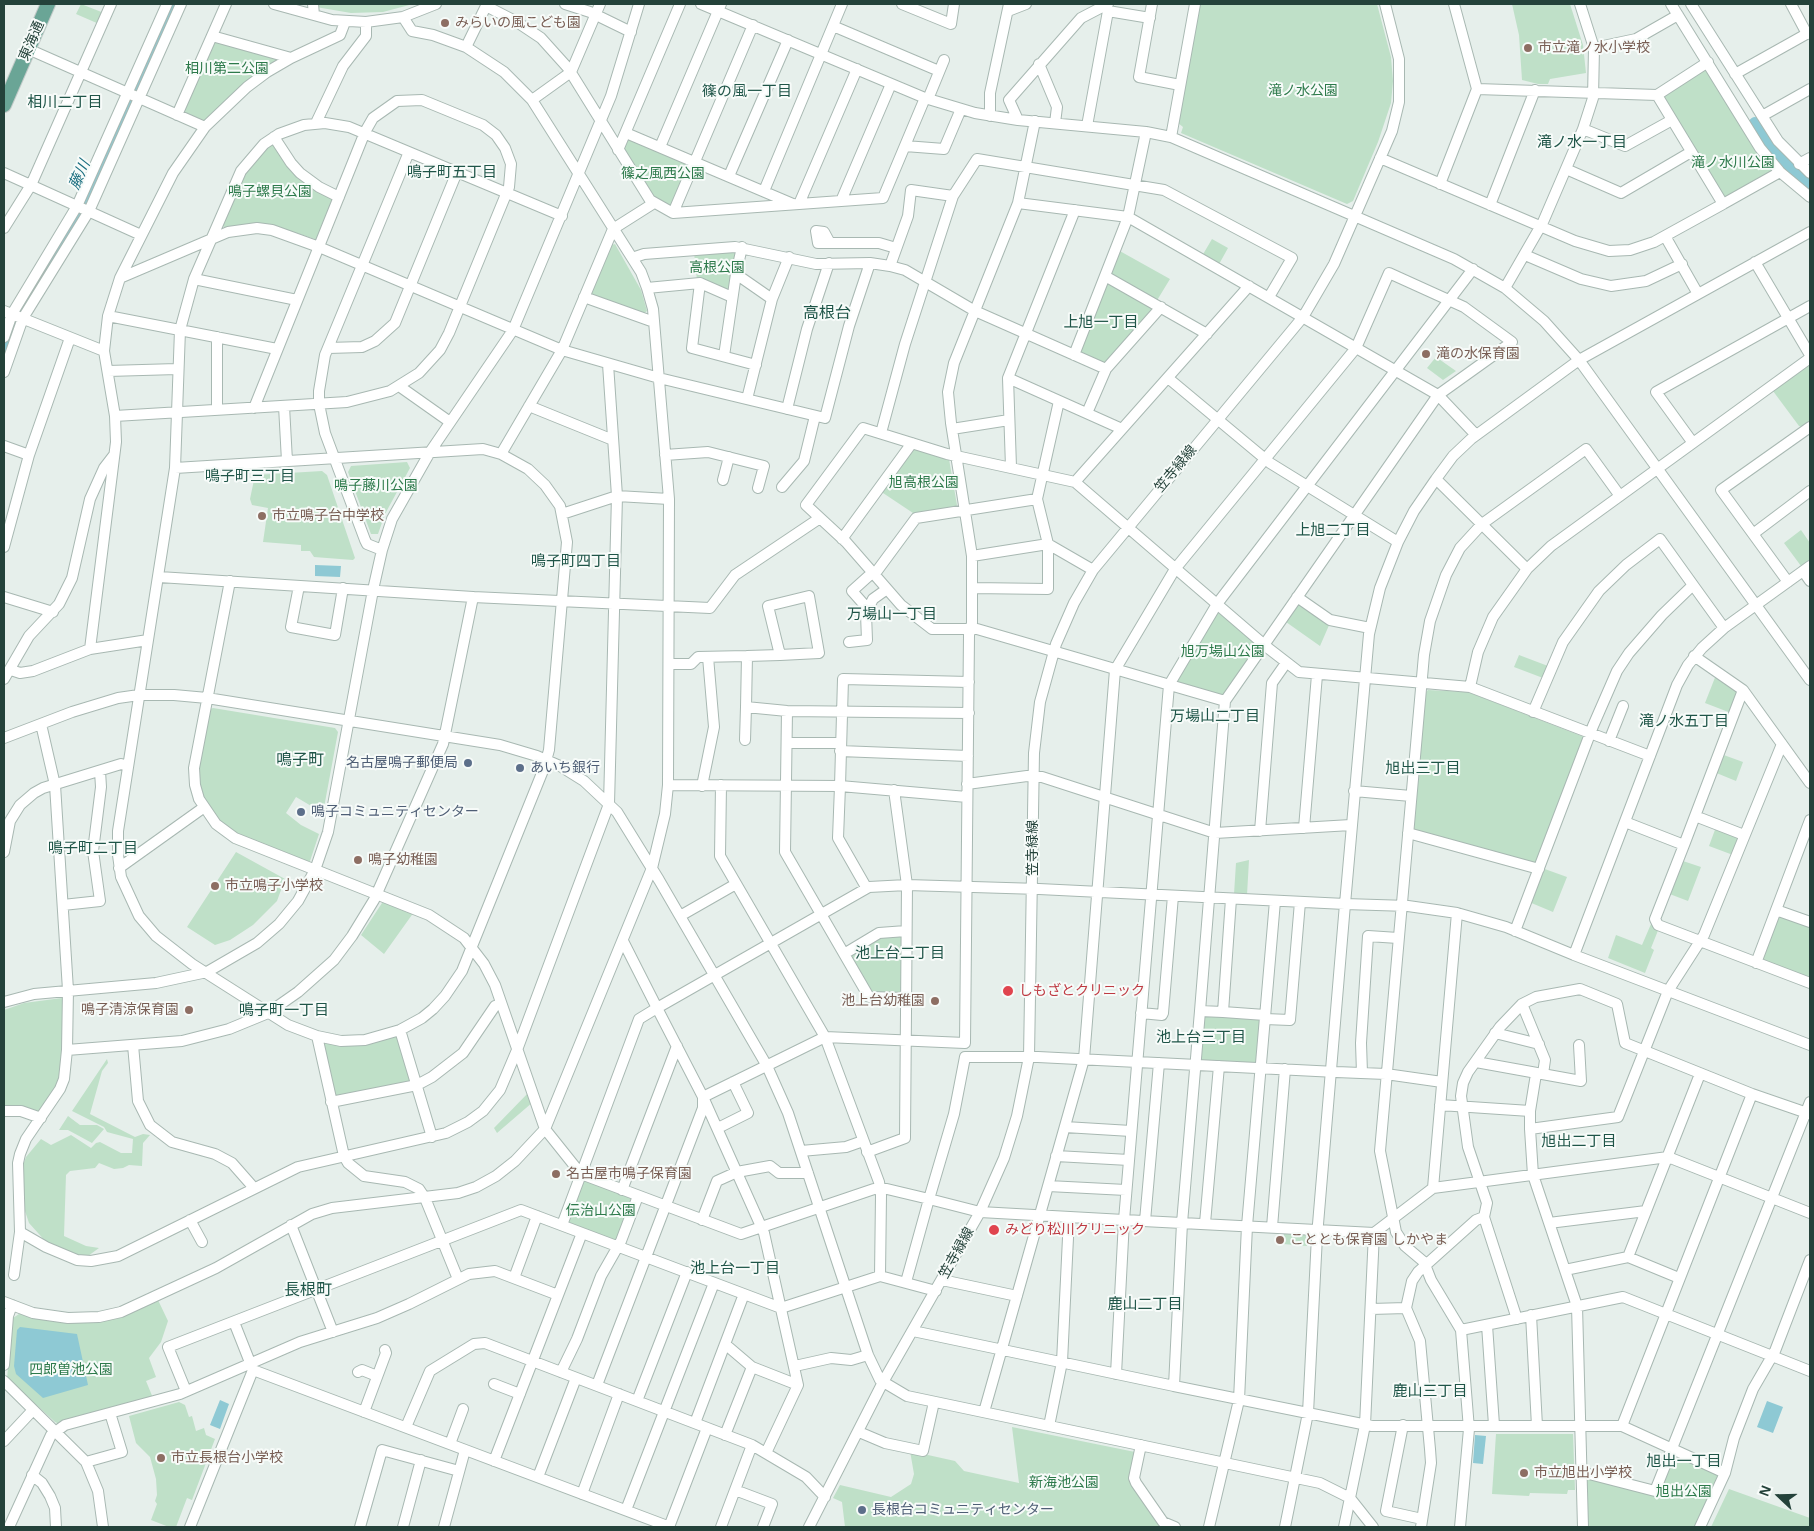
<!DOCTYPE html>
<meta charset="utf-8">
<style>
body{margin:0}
#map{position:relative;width:1814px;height:1531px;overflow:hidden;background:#e6efeb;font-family:Helvetica,sans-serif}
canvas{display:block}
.frame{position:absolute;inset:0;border:5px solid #24423a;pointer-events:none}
.north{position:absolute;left:1754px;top:1471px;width:50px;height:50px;-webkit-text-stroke:4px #f7fbf9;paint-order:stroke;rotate:291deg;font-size:14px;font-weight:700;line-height:20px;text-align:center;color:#24423a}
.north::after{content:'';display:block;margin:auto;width:18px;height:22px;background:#24423a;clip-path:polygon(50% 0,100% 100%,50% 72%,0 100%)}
</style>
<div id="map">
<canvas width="1814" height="1531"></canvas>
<div class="frame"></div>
<div class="north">N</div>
</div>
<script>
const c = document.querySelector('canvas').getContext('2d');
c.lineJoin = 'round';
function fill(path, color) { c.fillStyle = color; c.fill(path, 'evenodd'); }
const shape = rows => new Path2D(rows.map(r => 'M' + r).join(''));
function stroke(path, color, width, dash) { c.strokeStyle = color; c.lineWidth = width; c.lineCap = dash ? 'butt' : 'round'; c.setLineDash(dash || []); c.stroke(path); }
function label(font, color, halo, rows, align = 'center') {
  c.font = font + ' Helvetica,"Noto Sans JP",sans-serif'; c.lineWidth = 4; c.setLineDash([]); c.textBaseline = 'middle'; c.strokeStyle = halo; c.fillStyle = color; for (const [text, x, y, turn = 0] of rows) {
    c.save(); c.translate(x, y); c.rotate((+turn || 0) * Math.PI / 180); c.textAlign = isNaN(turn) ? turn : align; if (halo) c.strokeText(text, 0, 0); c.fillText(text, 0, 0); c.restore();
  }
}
fill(shape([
 [81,4,104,13,99,24,76,14],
 [316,4,413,4,383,12,351,13,316,7],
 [1199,4,1377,4,1391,57,1393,81,1391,103,1378,142,1353,201,1347,204,1181,133,1183,127,1178,123],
 [1512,4,1570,4,1583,45,1586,73,1550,79,1548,84,1538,84,1522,80,1519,35],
 [216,41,276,57,276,63,203,122,184,113,183,110,213,42],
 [1708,68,1772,166,1771,175,1727,199,1722,198,1661,98,1662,93],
 [627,138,689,163,673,206,669,208,653,199,623,150],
 [271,142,332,197,334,200,318,240,272,225,255,224,225,228,221,224,244,170],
 [1212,239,1228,248,1218,266,1202,256],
 [615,244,641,290,647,311,642,315,590,297,588,293,608,246],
 [735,249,738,253,731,289,727,291,697,280,694,253],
 [1118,250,1170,279,1156,302,1111,276,1109,272],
 [1109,281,1153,306,1154,310,1104,365,1078,351,1105,282],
 [1436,357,1456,371,1443,380,1427,368],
 [1810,363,1810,423,1805,428,1799,426,1773,391,1774,387],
 [915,448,949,459,957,505,955,508,916,515,883,493,882,489],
 [407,462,410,468,385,514,378,534,371,534,348,472,351,466],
 [322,471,327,475,355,558,353,560,314,557,310,551,301,551,301,545,263,542,268,508,252,505,250,499,255,475],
 [1801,530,1810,543,1810,559,1801,566,1784,543],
 [1299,604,1330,623,1320,646,1286,622],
 [1219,613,1257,645,1257,650,1225,697,1176,685,1174,681,1215,614],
 [1519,655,1548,666,1543,678,1514,667],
 [1716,675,1738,693,1731,713,1705,703],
 [1428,690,1468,692,1584,737,1535,865,1416,832,1414,829,1425,693],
 [213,708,335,728,338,732,323,813,296,797,286,813,301,825,319,834,310,861,306,862,226,829,208,810,197,777,208,710],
 [1721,754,1743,762,1736,781,1714,772],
 [1716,827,1738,835,1740,839,1733,855,1709,846],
 [236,852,285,879,277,901,253,925,230,940,215,945,187,927],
 [1249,860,1247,895,1234,894,1236,863],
 [1680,860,1701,867,1688,901,1667,893],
 [1542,868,1567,877,1553,912,1529,902],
 [384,900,414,912,384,954,361,935],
 [1777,914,1810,924,1810,979,1762,962,1760,958],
 [1651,924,1659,928,1651,948,1654,950,1645,973,1608,958,1616,935,1642,945],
 [879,935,904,936,903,992,901,995,873,995,848,956],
 [62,998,65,1001,63,1067,58,1085,38,1113,4,1108,4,1010,24,1003],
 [1206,1013,1260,1019,1257,1061,1254,1065,1204,1063,1200,1059,1203,1016],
 [395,1036,400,1037,411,1083,333,1097,322,1047,325,1043],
 [107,1059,108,1063,102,1071,90,1114,135,1137,143,1134,150,1135,143,1143,142,1166,129,1165,123,1168,114,1169,99,1163,95,1168,70,1171,66,1175,64,1236,86,1246,99,1248,88,1256,78,1257,47,1243,29,1223,23,1205,22,1168,26,1157,41,1139,51,1145,71,1135,91,1148,96,1143,100,1142,121,1153,132,1153,133,1139,107,1132,104,1127,72,1111],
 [529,1092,533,1102,497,1133,494,1128],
 [68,1116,80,1125,97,1125,104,1129,92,1143,68,1130,59,1130],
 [585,1179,633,1197,616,1242,568,1224,567,1221,582,1180],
 [1284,1234,1306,1235,1307,1246,1283,1244],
 [158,1300,168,1321,161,1342,149,1358,156,1377,146,1381,153,1398,59,1424,55,1422,7,1378,13,1318,22,1312,79,1322],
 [179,1402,185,1405,189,1417,192,1416,196,1431,204,1428,206,1435,215,1439,192,1500,187,1498,176,1527,169,1527,151,1520,157,1504,155,1501,157,1495,156,1479,150,1457,136,1443,129,1416],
 [1012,1427,1135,1452,1130,1481,1163,1527,845,1527,842,1502,833,1498,840,1485,891,1497,911,1484,914,1474,910,1451,955,1461,964,1471,1019,1483],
 [1496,1434,1573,1434,1575,1490,1568,1490,1567,1494,1530,1493,1529,1496,1492,1494],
 [1674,1455,1718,1475,1719,1479,1696,1527,1586,1527,1584,1479,1589,1476,1657,1493],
 [1729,1489,1810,1518,1810,1527,1711,1527]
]), '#bfe0c8');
fill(shape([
 [315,565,341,566,340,577,315,576],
 [20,1327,77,1334,88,1385,43,1398,16,1374,14,1366,17,1330],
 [220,1400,229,1404,220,1429,210,1425],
 [1767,1401,1783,1407,1773,1433,1757,1427],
 [1475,1435,1486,1436,1483,1464,1473,1463]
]), '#8ec9d4');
stroke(shape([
 [1755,123,1775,154,1810,185],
 [23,305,80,213,174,4],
 [4,352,13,325]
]), '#8ec9d4', 12);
const minor = shape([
 [274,4,332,20,366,22,403,17,436,4],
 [313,4,314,15],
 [565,4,590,12,631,32],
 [701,4,925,98,975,113,1018,120,1146,132,1171,137,1454,259,1505,288,1544,321,1579,360,1810,680],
 [902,4,951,24,954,4],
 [1152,4,1139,77,1180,85],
 [1671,4,1760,148,1780,172,1810,197],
 [1691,4,1778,141,1810,173],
 [1791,4,1807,34],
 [486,6,517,22,541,38,568,68,650,200,673,213,883,198,925,98],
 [1008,11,1026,4],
 [1108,11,1150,18],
 [833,26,939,71],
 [212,36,291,58],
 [466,47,487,4],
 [1594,48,1636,39,1678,15],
 [28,49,205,127],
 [1039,64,1057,107,1055,123],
 [1735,74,1810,32],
 [1477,89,1657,95,1708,62],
 [1657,95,1723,204,1780,172],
 [928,99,944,60],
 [532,100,571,72,600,4],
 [177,115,226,4],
 [990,116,990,93,1009,4],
 [1762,116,1810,89],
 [1018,120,1009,100,1081,18,1104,6],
 [316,123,343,66,366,36,366,22],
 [1087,126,1108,11,1104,6,1108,4],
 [1583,129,1625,146,1672,120],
 [626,133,793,204],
 [274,137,291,163,300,173,319,187,339,197],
 [1171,137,1195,4],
 [905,146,944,149,961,109],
 [660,147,721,4],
 [618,150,680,4],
 [1380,158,1575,241,1609,251,1630,250,1654,242,1723,204],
 [1799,164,1810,158],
 [1566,169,1621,193,1691,152],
 [4,173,141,235],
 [729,176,788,40],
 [1440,184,1477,89,1454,4],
 [764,191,842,4],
 [841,201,891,84],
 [1018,203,1128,217,1438,395,1476,435],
 [799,204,857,69],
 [1490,205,1535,90],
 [673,213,753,25],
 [4,228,31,185,111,4],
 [1810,232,1579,360,1471,439,1453,456,1436,479,1414,511,1398,542,1380,588,1369,634,1345,904,1408,906,1457,913,1506,927,1574,955,1677,685,1688,665,1702,648,1724,628,1810,566],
 [1665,236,1698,294],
 [830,243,824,232,816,231,818,243,879,243,896,248],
 [1525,255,1581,279,1611,286,1646,281,1682,264],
 [632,258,644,254,735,247,816,264,870,263,890,266,905,270,975,311,1106,369],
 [1755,262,1810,355],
 [890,266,908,216,911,190,953,196],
 [1473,269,1217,604,1169,685,1124,1220,1374,1233,1433,1188,1668,1157,1810,1213],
 [736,274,772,299],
 [1105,276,1207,334],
 [120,278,228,232,257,228,272,230,319,247,562,350,659,378,825,418,849,326,870,263],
 [194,279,297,300],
 [700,283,692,348,756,365],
 [647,288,700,283,732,297],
 [1505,288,1543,222,1583,129,1593,98,1594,48,1580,4],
 [584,297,654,322],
 [4,311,104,351],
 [108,316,277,349],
 [4,337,12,314,77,206,167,4],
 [328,348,362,347,375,341,395,323,457,172],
 [1074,355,1128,217,1146,132],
 [724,356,736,274,742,247],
 [108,371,177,369],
 [4,372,23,318,89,211,181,4],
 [1008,378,1122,429],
 [1168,378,1270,463,1398,542],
 [399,386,450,422],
 [747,399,772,299,789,257],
 [284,406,287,461],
 [529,406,613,440],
 [787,409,807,329,829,263],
 [217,410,217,337],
 [1087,413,1106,369,1161,307],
 [115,416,347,402,390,391,419,373,440,350,449,333,509,187,511,164,505,148,496,135,483,125,422,100,397,101,373,118,365,132,254,408],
 [952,429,1009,420],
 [881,433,905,344,953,196,977,159,1164,190,1292,258,1269,297],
 [1693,443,1656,392,1810,306],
 [4,446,29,455],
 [501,454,562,350,613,229,654,203],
 [665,455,708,452,764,466,758,488],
 [1011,467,1008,378,1075,210],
 [175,468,483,449,501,454,528,469,545,485,560,506,567,542,549,750,544,768,462,971,445,996,433,1009,422,1018,400,1030,365,1040,341,1041,317,1036,288,1025,192,964,156,936,139,916,121,877,118,855,118,831,175,468,180,330,194,279,241,171,264,144,279,134,304,125,325,123,349,127,562,216],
 [1436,479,1527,569],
 [723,480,729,457],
 [1075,482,1249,286],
 [782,487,804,461,815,416],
 [562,514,617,496,669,499],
 [1753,534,1810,491],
 [842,539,912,443],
 [4,547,29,455,70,338],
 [382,550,367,544,365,540,325,433,319,404,319,391,325,355,409,152],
 [972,556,1048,544,1093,570],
 [1803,571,1810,581],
 [872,573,852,591,868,609,873,599,887,589],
 [874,575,916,518,1037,499],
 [159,577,473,597,710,608,735,575,820,518],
 [230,581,194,768,195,785,199,799,216,824,235,838,429,915,464,938,484,964,495,985,545,1129,581,1174,741,1234,874,1189,887,1189,929,1199,906,1282],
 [1788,582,1721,490,1810,427],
 [299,586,291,627,335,635,343,588],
 [972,588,1048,589,1048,544,1037,499,1059,401],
 [4,597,53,612],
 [1297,597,1330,620,1370,628],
 [849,642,867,640,866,614,868,609],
 [90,649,116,442,115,416,104,351,108,316,120,278,173,173,205,127,247,87,267,72,291,58,340,35,345,22],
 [780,655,768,606,809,596,819,653,780,655,747,656,746,707,787,711,969,713],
 [669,664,691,664,698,657,747,656],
 [11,670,20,673,33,671,90,649,148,640],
 [4,679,29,636,59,604,72,578,90,499,104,468,114,455],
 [1470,687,1478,652,1493,617,1527,569,1551,546,1810,358],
 [1743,690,1810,783],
 [787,711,785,852,869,997,906,998],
 [1533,712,1563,642,1599,591,1626,565,1660,539,1693,585],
 [4,738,72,712,118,698,139,695,174,695,207,698,500,745,537,756,560,766,584,781,617,812,659,880,767,1066,788,1113,868,1355,880,1380,907,1396,1320,1483,1350,1498,1373,1527],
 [745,740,746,707],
 [1609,741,1623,706],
 [787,743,840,743],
 [840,751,968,756],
 [967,784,1027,776,1042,777,1215,833,1351,825],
 [668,785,840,786,843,679,969,682],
 [702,786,714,727,708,657],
 [1354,791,1411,796],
 [1695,816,1744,835],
 [1625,822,1684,845,1743,690,1694,656],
 [1304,828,1317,675],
 [1260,831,1272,683,1286,663],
 [1408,833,1539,869],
 [1684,845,1655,919,1658,925,1810,983],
 [4,852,10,821,20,805,34,793,43,788,121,764,128,766],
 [119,868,203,808],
 [866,887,838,838,840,786,967,797],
 [1231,899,1223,1012,1200,1011,1182,1223,1174,1386,1372,1426,1622,1426,1725,1473],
 [63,905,100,901,93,851,101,787,100,771],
 [1776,910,1810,922],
 [680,916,736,884],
 [1515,931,1593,726,1617,671,1629,653,1662,615,1693,585,1724,628],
 [844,954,879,933,906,931],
 [1574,955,1810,1045],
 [1756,963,1810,820],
 [4,1002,34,994,156,983,207,972,257,943,279,924,298,901,315,870,328,832,373,590,382,550,392,519,430,452,513,330,611,96,639,4],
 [1522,1004,1545,1060,1543,1074],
 [1200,1011,1225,701,977,629,932,629,901,605,846,542,806,505,863,428,947,454,1075,482,1268,648,1299,672,1470,687,1650,756],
 [1223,1012,1265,1015],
 [1141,1013,1162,1015,1163,1013,1173,896],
 [1265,1019,1290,1020,1300,902],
 [400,1030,432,1137],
 [1495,1033,1539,1044],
 [317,1036,344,1156,348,1163,364,1176,405,1182,419,1189,425,1198,458,1279],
 [133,1045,138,1101,150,1125,172,1142,215,1154,232,1163,254,1188],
 [67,1050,182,1041,229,1029,268,1013,298,992,334,960,352,936,374,900,443,744,473,597],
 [1476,1062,1581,1081,1579,1045],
 [1362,1073,1361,1043,1368,936,1398,938],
 [331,1102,417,1085,432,1077,463,1053,495,1006,501,1004],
 [1440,1105,1530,1111,1530,1129,1618,1117,1668,991,1704,935,1782,744],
 [4,1111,21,1111,41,1118],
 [1530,1111,1536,1074],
 [1065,1127,1131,1131],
 [718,1128,748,1113,733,1082],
 [1530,1129,1533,1175,1577,1306,1583,1527],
 [801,1151,846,1147,863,1141],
 [867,1152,905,1138,907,885,894,790],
 [1056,1156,1129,1160],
 [1048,1186,1126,1190],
 [1433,1188,1457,913],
 [622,1190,677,1046],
 [190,1220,202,1242],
 [702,1220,717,1181,737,1172,770,1166,779,1173,808,1173],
 [1145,1221,1159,1063],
 [1205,1223,1219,1066],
 [1549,1223,1646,1211],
 [291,1225,333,1332],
 [562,1225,639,1019,657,1008,623,941],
 [1272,1227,1285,1069],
 [20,1232,46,1247,77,1260,91,1261,118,1256,298,1167,446,1133,468,1122,483,1111,500,1090,517,1050,609,804,617,496,608,364],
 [1565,1270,1628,1257],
 [14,1275,20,1232,18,1163,20,1154,26,1139,60,1089,64,1079,67,1050,68,990,55,785,41,724],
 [880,1276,936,1291],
 [514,1278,537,1216],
 [1679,1278,1628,1257,1700,1074],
 [942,1280,1017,1296],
 [4,1302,33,1313,68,1318,99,1317,121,1312,216,1268,312,1214,332,1208,458,1193,476,1187,496,1176,515,1161,545,1129,652,868,665,814,668,785,669,499,653,309,647,288,641,272,532,100,504,72,466,47,433,35,412,31,403,17],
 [1371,1309,1406,1308],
 [1531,1315,1537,1426],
 [1517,1319,1484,1217,1487,1203,1468,1147,1461,1096,1463,1083,1468,1072,1500,1027,1522,1004,1536,997,1580,989,1617,1004,1625,1043,1752,1094,1810,1114],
 [1487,1325,1494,1425],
 [1461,1330,1623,1297,1810,1371],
 [913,1331,1174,1386],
 [725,1344,752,1367,798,1385],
 [4,1365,8,1316,12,1305],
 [795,1366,831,1358,851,1360,868,1355],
 [253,1370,670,1527],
 [358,1372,362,1370,377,1376],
 [561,1372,577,1339,601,1276,621,1241,638,1196],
 [1116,1374,1124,1220,980,1212,929,1199,954,1114,965,1057,1038,1057,1336,1072,1386,1074,1442,1082],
 [4,1381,86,1462,98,1491,103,1527],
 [494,1384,520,1394],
 [597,1385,703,1108,703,1097,825,1037,965,1043,969,635,972,623,972,556,951,423,948,392,954,363,1018,203,1035,121],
 [186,1391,168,1347,521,1210,781,1308,880,1276,881,1195,879,1182,825,1037,720,856,721,785],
 [637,1401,687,1272],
 [364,1412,386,1353,385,1350],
 [984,1412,1084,1059,1115,670,1175,569,1356,348,1389,273,1464,307,1512,342,1438,395,1225,701],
 [695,1423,744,1294],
 [1403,1425,1386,1511,1422,1519],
 [1049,1426,1062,1362,1069,1217],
 [1622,1426,1752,1094],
 [406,1427,430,1371,474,1344,485,1343,752,1445,806,1477,825,1497],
 [859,1432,885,1443,923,1451,934,1402],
 [725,1435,752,1367],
 [4,1441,33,1410],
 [450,1444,463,1409],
 [1141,1445,1134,1478,1136,1483,1163,1522,1175,1527],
 [766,1453,798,1385,764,1233,703,1097,657,1008,869,887,907,885,1039,889,1345,904,1317,1236,1308,1413,1285,1527],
 [494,1461,582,1233],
 [86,1462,122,1452,110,1413],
 [1581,1474,1589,1474,1655,1491,1810,1102],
 [32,1475,42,1483,50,1496,55,1508,56,1527],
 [538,1477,576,1378],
 [735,1490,772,1504,763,1527],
 [582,1494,619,1394],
 [626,1510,714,1283],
 [9,1527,51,1435,65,1425,180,1394,300,1342,377,1318,409,1304,469,1274,495,1271,558,1295],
 [190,1527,253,1370,234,1322],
 [360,1527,382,1450,459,1471],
 [403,1527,421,1460],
 [444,1527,465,1450],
 [669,1527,707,1428],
 [721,1527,752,1445],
 [809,1527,883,1382,980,1212,1004,1158,1017,1116,1029,1057,1034,753,1040,702,1056,644,1074,603,1093,570,1303,317,1334,264,1392,131,1399,102,1399,59,1385,4],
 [1209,1527,1239,1400,1247,1226,1275,901],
 [1344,1527,1365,1425,1374,1233],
 [1421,1527,1431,1463,1430,1449,1420,1341,1406,1308,1412,1281,1418,1272,1476,1220,1484,1217],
 [1460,1527,1469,1429,1461,1330,1431,1280,1424,1262,1405,1246,1396,1232,1380,1151,1424,655,1430,621,1446,575,1460,548,1482,524,1586,449,1620,496],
 [1700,1527,1725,1473,1734,1438,1753,1389,1775,1351,1810,1260]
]);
const major = shape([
 [4,105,48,4]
]);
stroke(minor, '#a8b8b2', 12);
stroke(major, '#c2cac8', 16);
stroke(minor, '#fff', 10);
stroke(major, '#6aa596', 14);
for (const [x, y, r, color] of [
 [445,23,5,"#8d6e63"],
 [1528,48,5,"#8d6e63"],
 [1426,354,5,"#8d6e63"],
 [262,516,5,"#8d6e63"],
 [468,763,5,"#5c6f8a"],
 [520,768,5,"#5c6f8a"],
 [301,812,5,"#5c6f8a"],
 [358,860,5,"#8d6e63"],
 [215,886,5,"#8d6e63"],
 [1008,991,6,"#e0444e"],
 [935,1001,5,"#8d6e63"],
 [189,1010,5,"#8d6e63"],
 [556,1174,5,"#8d6e63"],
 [994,1230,6,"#e0444e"],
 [1280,1240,5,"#8d6e63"],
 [161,1458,5,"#8d6e63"],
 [1524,1473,5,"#8d6e63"],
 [862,1510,5,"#5c6f8a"]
]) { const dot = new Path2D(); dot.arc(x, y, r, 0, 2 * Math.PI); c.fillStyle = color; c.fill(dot); stroke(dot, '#f7fbf9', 2); }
label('14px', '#785e54', '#f7fbf9', [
 ["みらいの風こども園",455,23],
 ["市立滝ノ水小学校",1538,48],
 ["滝の水保育園",1436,354],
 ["市立鳴子台中学校",272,516],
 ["鳴子幼稚園",368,860],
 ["市立鳴子小学校",225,886],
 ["池上台幼稚園",925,1001,"right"],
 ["鳴子清涼保育園",179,1010,"right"],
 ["名古屋市鳴子保育園",566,1174],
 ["こととも保育園 しかやま",1290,1240],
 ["市立長根台小学校",171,1458],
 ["市立旭出小学校",1534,1473]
], 'left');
label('14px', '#24423a', '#f7fbf9', [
 ["東海通",32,41,-66],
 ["笠寺緑線",1176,469,-50],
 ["笠寺緑線",1033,848,-90],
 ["笠寺緑線",957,1253,-61]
]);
label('14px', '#2d7a4b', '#f7fbf9', [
 ["相川第二公園",227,69],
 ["滝ノ水公園",1303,91],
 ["滝ノ水川公園",1733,163],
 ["篠之風西公園",663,174],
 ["鳴子螺貝公園",270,192],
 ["高根公園",717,268],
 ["旭高根公園",924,483],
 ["鳴子藤川公園",376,486],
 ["旭万場山公園",1223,652],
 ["伝治山公園",601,1211],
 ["四郎曽池公園",71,1370],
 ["新海池公園",1064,1483],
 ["旭出公園",1684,1492]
]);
label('14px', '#4e5e75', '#f7fbf9', [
 ["名古屋鳴子郵便局",458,763,"right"],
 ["あいち銀行",530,768],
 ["鳴子コミュニティセンター",311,812],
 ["長根台コミュニティセンター",872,1510]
], 'left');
label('14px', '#be3a42', '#f7fbf9', [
 ["しもざとクリニック",1019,991],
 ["みどり松川クリニック",1005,1230]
], 'left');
label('15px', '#1f5548', '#f7fbf9', [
 ["篠の風一丁目",747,92],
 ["相川二丁目",65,103],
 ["滝ノ水一丁目",1582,143],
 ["鳴子町五丁目",452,173],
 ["上旭一丁目",1101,323],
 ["鳴子町三丁目",250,477],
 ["上旭二丁目",1333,531],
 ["鳴子町四丁目",576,562],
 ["万場山一丁目",892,615],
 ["万場山二丁目",1215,717],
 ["滝ノ水五丁目",1684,722],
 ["旭出三丁目",1423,769],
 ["鳴子町二丁目",93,849],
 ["池上台二丁目",900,954],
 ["鳴子町一丁目",284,1011],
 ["池上台三丁目",1201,1038],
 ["旭出二丁目",1579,1142],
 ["池上台一丁目",735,1269],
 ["鹿山二丁目",1145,1305],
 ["鹿山三丁目",1430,1392],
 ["旭出一丁目",1684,1462]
]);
label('italic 15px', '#1c6f80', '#f7fbf9', [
 ["藤川",80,175,-66]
]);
label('16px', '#1f5548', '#f7fbf9', [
 ["高根台",827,314],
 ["鳴子町",300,761],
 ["長根町",308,1291]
]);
</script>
